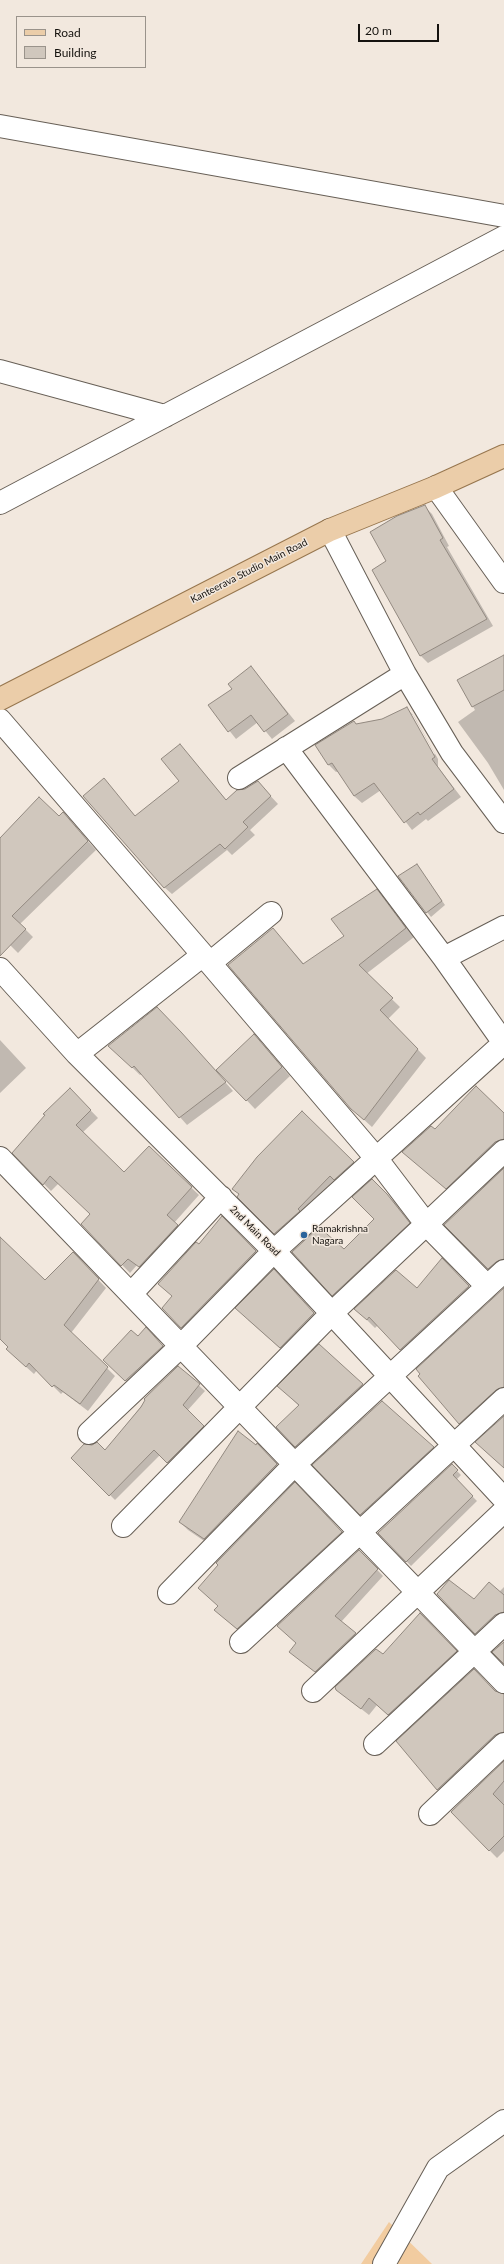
<!DOCTYPE html>
<style>
body{margin:0}
#map{position:relative;width:504px;height:2264px;overflow:hidden;background:#f2e8de;font-family:Lato,sans-serif}
canvas{display:block}
.legend{position:absolute;left:16px;top:16px;width:130px;height:52px;box-sizing:border-box;background:#f2e8de;border:1px solid #9a938b;margin:0;padding:5px 7px;list-style:none;font-size:12px;color:#16130f}
.legend li{display:flex;align-items:center;gap:8px;height:20px}
.legend b{width:20px;border:1px solid #9a938b}
.scale{position:absolute;left:358px;top:24px;width:81px;height:18px;box-sizing:border-box;border:2px solid #16130f;border-top:0;padding-left:5px;font-size:12px;line-height:14px;white-space:nowrap;color:#16130f;-webkit-text-stroke:3px #f2e8de;paint-order:stroke}
</style>
<div id="map">
<canvas width="504" height="2264"></canvas>
<ul class="legend">
<li><b style="height:5px;background:#ebcda9"></b>Road</li>
<li><b style="height:11px;background:#d0c7bd"></b>Building</li>
</ul>
<div class="scale">20 m</div>
</div>
<script>
const c = document.querySelector('canvas').getContext('2d');
c.lineJoin = 'round';
function fill(path, color) { c.fillStyle = color; c.fill(path, 'evenodd'); }
const shape = rows => new Path2D(rows.map(r => 'M' + r).join(''));
function stroke(path, color, width, dash) { c.strokeStyle = color; c.lineWidth = width; c.lineCap = dash ? 'butt' : 'round'; c.setLineDash(dash || []); c.stroke(path); }
function label(font, color, halo, rows, align = 'center') {
  c.font = font + ' Lato,sans-serif'; c.lineWidth = 3; c.setLineDash([]); c.textBaseline = 'middle'; c.strokeStyle = halo; c.fillStyle = color; for (const [text, x, y, turn = 0] of rows) {
    c.save(); c.translate(x, y); c.rotate((+turn || 0) * Math.PI / 180); c.textAlign = isNaN(turn) ? turn : align; if (halo) c.strokeText(text, 0, 0); c.fillText(text, 0, 0); c.restore();
  }
}
fill(shape([
 [389,2222,432,2264,361,2264]
]), '#f2cca0');
fill(shape([
 [424,506,432,514,449,546,447,547,493,626,428,663,421,656,373,570,388,562],
 [504,656,504,790,488,763,458,722,475,710,458,681],
 [251,667,295,721,272,739,258,722,236,739,209,705,233,689],
 [406,708,414,716,438,759,438,767,461,797,428,821,426,819,412,830,381,790,362,803,354,796,339,771,336,772,329,765,317,745,357,725,382,719],
 [410,715,413,715,435,754,433,755],
 [187,753,227,801,265,790,278,804,250,830,255,835,232,855,227,850,172,894,164,887,104,780,136,817,181,781],
 [59,817,71,822,96,850,20,924,33,937,18,953,0,935,0,839],
 [417,865,445,905,431,917,427,912],
 [377,891,414,937,366,974,400,1007,388,1019,426,1058,372,1127,352,1109,273,929,304,964,345,936],
 [157,1008,189,1041,233,1091,187,1125,142,1074,140,1075,110,1046],
 [0,1040,26,1068,0,1093],
 [262,1044,290,1076,255,1109,218,1070],
 [70,1089,98,1118,82,1133,124,1174,149,1147,199,1195,174,1223,185,1233,147,1274,137,1265,130,1273,82,1224,91,1214,59,1183,51,1191,13,1153],
 [302,1112,360,1169,281,1239,239,1197,240,1195,234,1189],
 [504,1115,504,1149,454,1195,411,1159,435,1130],
 [504,1170,504,1269,496,1276,446,1225],
 [372,1180,395,1202,416,1231,340,1302,333,1295,345,1251,375,1219],
 [222,1218,264,1260,190,1336,163,1308,173,1297],
 [0,1250,45,1282,73,1253,106,1288,71,1333,115,1376,88,1411,63,1392,61,1394,37,1370,34,1374,15,1357,9,1347,0,1339],
 [442,1260,477,1295,409,1358,378,1325,375,1328,364,1317,417,1289],
 [285,1282,325,1325,292,1359,248,1320],
 [146,1329,171,1355,134,1389,112,1368],
 [447,1342,503,1398,468,1431,460,1423],
 [319,1346,373,1395,306,1457,277,1427,299,1406,279,1386],
 [178,1367,205,1391,187,1411,208,1432,173,1468,160,1455,115,1500,73,1458,105,1451,146,1400],
 [257,1445,285,1473,213,1547,188,1530,180,1522],
 [433,1448,441,1456,369,1522,314,1465],
 [452,1466,461,1475,456,1480,477,1501,411,1566,379,1533],
 [295,1484,349,1540,245,1636,215,1610],
 [359,1551,383,1576,341,1622,362,1640,322,1678,291,1652],
 [504,1587,504,1623,483,1640,438,1594,474,1601,499,1592],
 [420,1614,463,1659,396,1722,377,1705,369,1715,337,1690,383,1655],
 [474,1670,500,1695,504,1695,504,1742,445,1797,398,1741],
 [504,1763,504,1851,497,1858,452,1812]
]), '#0003');
const building = shape([
 [425,505,443,538,440,540,487,619,420,656,372,570,386,561,370,532,397,516,425,505],
 [504,655,504,690,472,707,457,680,504,655],
 [251,666,288,714,264,732,251,715,228,732,208,705,232,689,228,684,251,666],
 [407,707,435,757,432,759,454,789,420,815,418,812,404,823,374,783,354,796,332,763,328,765,315,745,354,721,356,724,382,719,407,707],
 [180,744,226,800,237,790,245,789,258,781,271,796,243,822,248,827,225,849,220,844,164,888,83,796,104,778,135,816,179,781,161,759,180,744],
 [39,797,59,816,63,812,88,841,12,916,26,929,0,956,0,838,39,797],
 [417,864,442,901,426,913,398,876,417,864],
 [377,889,406,928,359,965,393,998,380,1010,418,1049,364,1120,351,1109,228,965,273,928,303,964,344,936,331,919,377,889],
 [157,1007,181,1032,226,1082,179,1118,134,1066,132,1068,108,1046,157,1007],
 [254,1034,282,1067,246,1101,216,1070,254,1034],
 [476,1086,504,1113,504,1139,495,1142,446,1189,402,1152,431,1126,435,1129,476,1086],
 [70,1088,91,1110,76,1125,124,1172,149,1146,192,1187,167,1215,178,1225,139,1267,128,1259,121,1266,81,1224,90,1214,50,1176,43,1185,12,1153,45,1115,43,1114,70,1088],
 [302,1111,354,1162,334,1180,330,1176,298,1209,300,1211,274,1234,237,1197,239,1194,232,1189,257,1157,302,1111],
 [504,1168,504,1259,496,1262,488,1269,444,1225,504,1168],
 [372,1179,387,1194,410,1223,332,1296,292,1252,319,1227,344,1249,374,1219,352,1197,372,1179],
 [222,1216,256,1251,181,1328,162,1308,172,1296,158,1284,196,1242,199,1244,222,1216],
 [0,1237,45,1280,73,1252,99,1279,64,1325,108,1367,80,1404,54,1385,52,1387,29,1363,26,1367,6,1349,8,1347,0,1339,0,1237],
 [442,1258,469,1286,400,1350,369,1317,367,1320,354,1309,396,1270,417,1288,442,1258],
 [274,1269,314,1313,280,1348,235,1308,274,1269],
 [504,1288,504,1387,496,1390,459,1424,418,1376,420,1374,416,1369,504,1288],
 [146,1327,163,1346,125,1381,103,1360,131,1330,138,1336,146,1327],
 [319,1344,363,1384,295,1447,276,1427,299,1405,277,1386,319,1344],
 [178,1366,200,1384,183,1405,204,1426,167,1463,154,1450,109,1496,71,1458,84,1444,92,1445,97,1442,105,1450,141,1407,145,1400,144,1399,178,1366],
 [382,1401,434,1447,360,1515,312,1465,382,1401],
 [504,1416,504,1468,475,1442,504,1416],
 [238,1431,256,1445,257,1443,277,1464,204,1539,179,1522,238,1431],
 [452,1464,458,1470,453,1475,473,1496,406,1562,378,1533,452,1464],
 [295,1482,342,1532,237,1629,214,1610,218,1606,198,1588,218,1565,216,1563,295,1482],
 [359,1550,378,1569,335,1616,356,1633,315,1672,289,1652,296,1643,277,1626,359,1550],
 [449,1580,474,1599,489,1582,504,1595,504,1612,495,1615,475,1634,437,1594,449,1580],
 [420,1613,457,1651,388,1715,369,1698,361,1709,336,1690,335,1687,376,1649,383,1654,420,1613],
 [504,1642,504,1664,492,1652,504,1642],
 [474,1669,495,1691,504,1694,504,1732,495,1735,437,1790,396,1741,474,1669],
 [504,1761,504,1781,493,1794,504,1805,504,1836,489,1851,451,1812,504,1761]
]);
fill(building, '#d0c7bd');
stroke(building, '#928980', 1);
const minor = shape([
 [0,126,504,216],
 [0,371,165,416],
 [436,487,504,582],
 [0,503,504,237],
 [330,530,405,674,452,753,504,822],
 [0,720,203,955,77,1054],
 [286,748,444,958,504,1043],
 [239,778,405,674],
 [203,955,376,1158,427,1225,487,1286],
 [444,958,504,927],
 [210,963,271,913],
 [0,969,77,1054,274,1251,504,1499],
 [0,1158,504,1682],
 [131,1294,221,1197],
 [89,1433,181,1346,274,1251,504,1043],
 [123,1526,332,1313,504,1151],
 [169,1593,295,1464,504,1271],
 [241,1642,504,1399],
 [313,1691,504,1511],
 [375,1744,504,1624],
 [430,1814,504,1744],
 [384,2264,438,2168,504,2121]
]);
const major = shape([
 [0,699,330,530,436,487,504,456]
]);
stroke(minor, '#675f56', 24);
stroke(major, '#97764e', 24);
stroke(minor, '#fff', 22);
stroke(major, '#ebcda9', 22);
for (const [x, y, r, color] of [
 [304,1235,4,"#2a639b"]
]) { const dot = new Path2D(); dot.arc(x, y, r, 0, 2 * Math.PI); c.fillStyle = color; c.fill(dot); stroke(dot, '#f2e8de', 1.5); }
label('10px', '#16130f', '#f2e8de', [
 ["Kanteerava Studio Main Road",249,571,-27],
 ["2nd Main Road",255,1231,45]
]);
label('10px', '#16130f', '#f2e8de', [
 ["Ramakrishna",312,1229],
 ["Nagara",312,1241]
], 'left');
</script>
